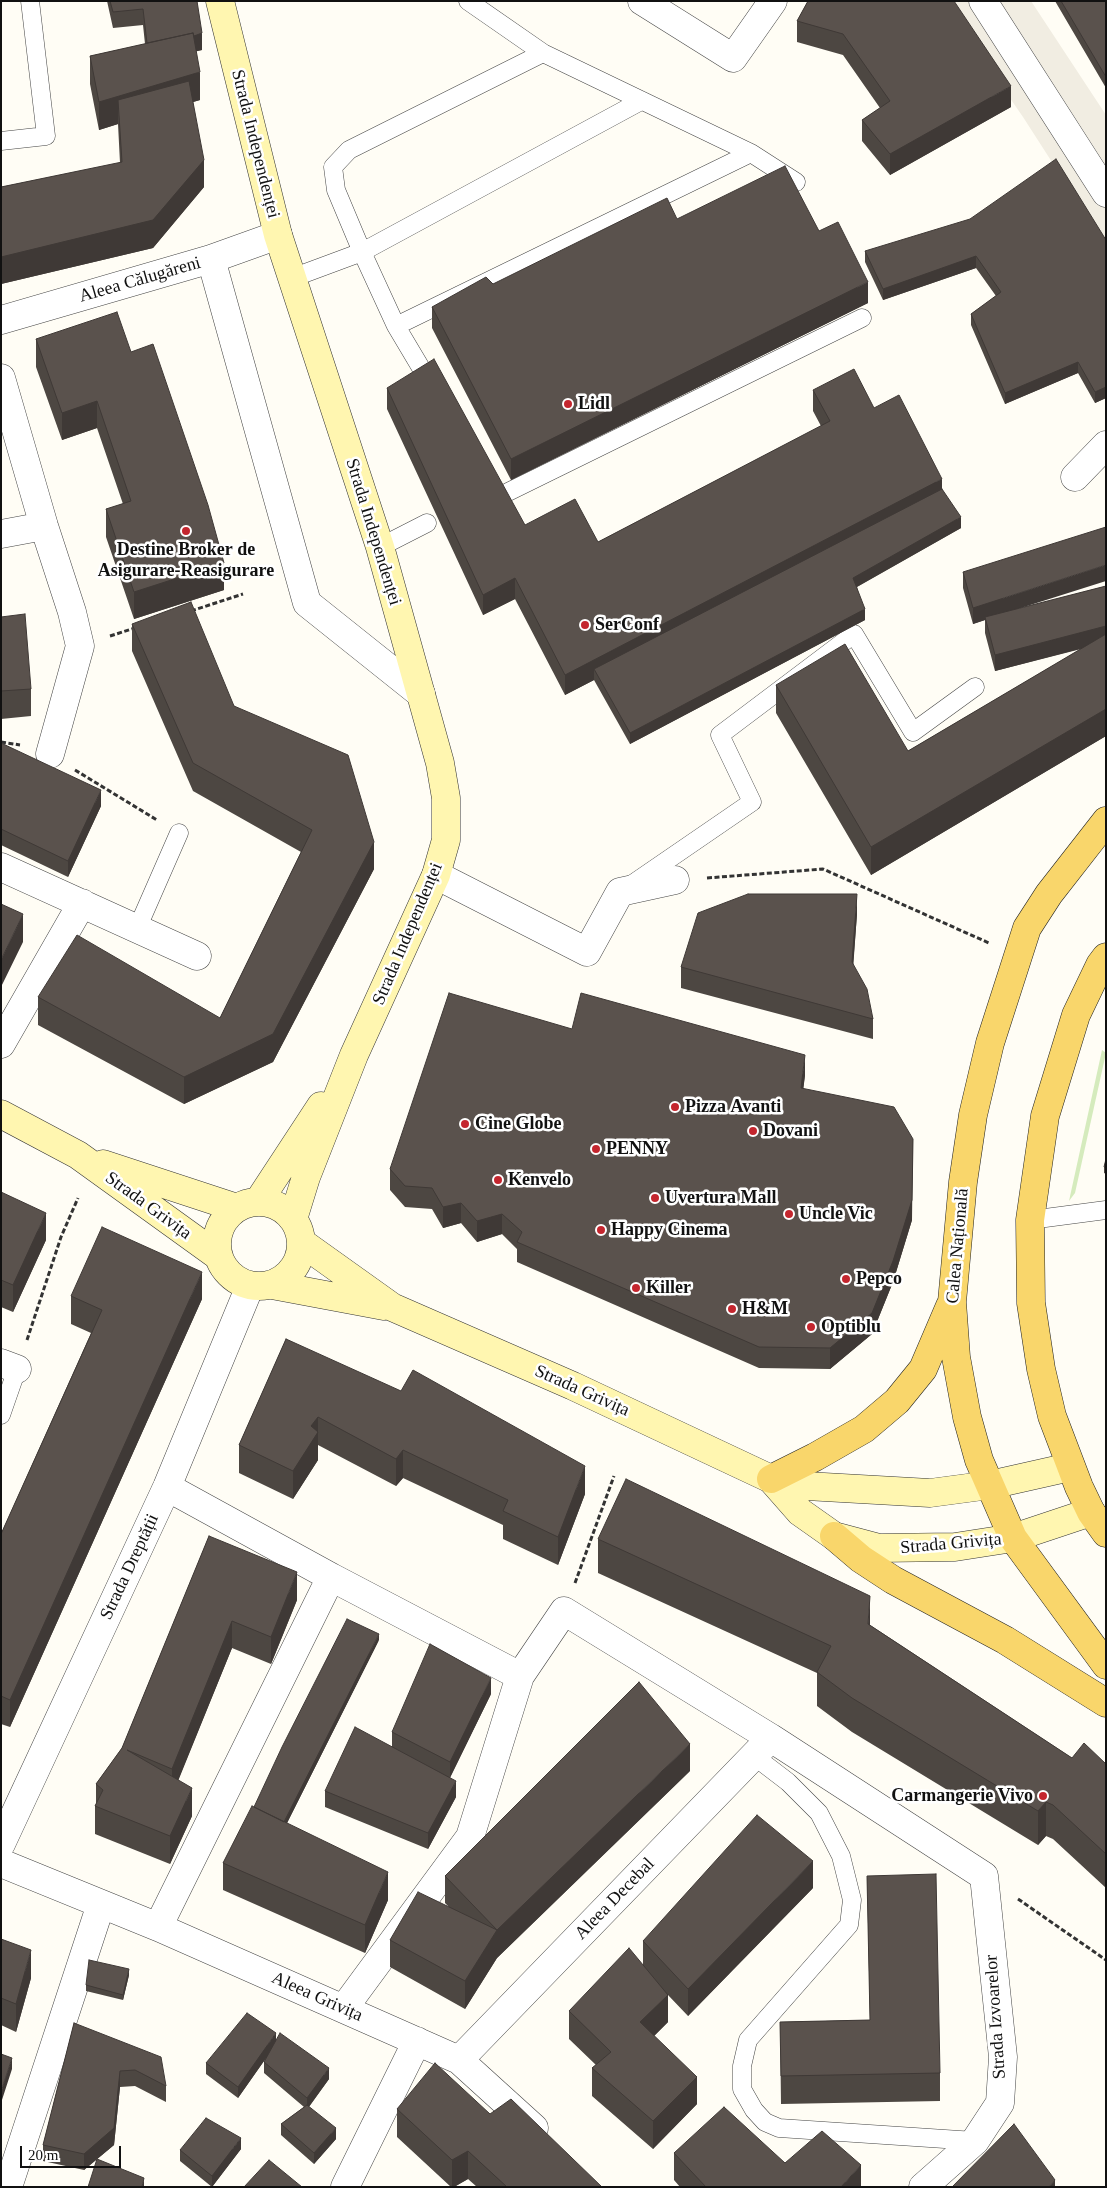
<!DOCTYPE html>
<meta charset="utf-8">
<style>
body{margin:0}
#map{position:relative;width:1107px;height:2188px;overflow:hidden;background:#fffdf5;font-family:Georgia,serif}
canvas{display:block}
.frame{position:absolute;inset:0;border:2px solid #111;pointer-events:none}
.scale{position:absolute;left:20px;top:2146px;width:101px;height:22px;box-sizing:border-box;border:2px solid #111;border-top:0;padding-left:6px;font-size:15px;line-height:18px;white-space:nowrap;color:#111;-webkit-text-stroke:4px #fff;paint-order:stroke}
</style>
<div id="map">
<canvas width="1107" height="2188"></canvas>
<div class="frame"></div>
<div class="scale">20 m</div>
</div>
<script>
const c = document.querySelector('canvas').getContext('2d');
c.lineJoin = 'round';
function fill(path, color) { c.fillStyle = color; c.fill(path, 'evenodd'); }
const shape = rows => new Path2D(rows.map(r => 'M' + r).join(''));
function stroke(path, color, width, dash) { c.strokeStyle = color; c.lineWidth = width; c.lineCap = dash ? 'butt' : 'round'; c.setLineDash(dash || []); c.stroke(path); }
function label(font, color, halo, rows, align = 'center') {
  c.font = font + ' Georgia,serif'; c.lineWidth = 5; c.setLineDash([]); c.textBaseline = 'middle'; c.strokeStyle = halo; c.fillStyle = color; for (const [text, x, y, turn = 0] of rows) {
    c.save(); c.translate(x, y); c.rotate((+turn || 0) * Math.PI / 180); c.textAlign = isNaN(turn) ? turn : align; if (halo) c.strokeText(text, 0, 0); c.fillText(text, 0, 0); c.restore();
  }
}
fill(shape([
 [1102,1050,1106,1053,1075,1193,1069,1201]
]), '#d5ebbd');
fill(shape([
 [943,1,1031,1,1106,115,1106,246,1023,117]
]), '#f1ede2');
const lane = shape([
 [468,1,543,53,349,150,333,167,336,190,362,252,641,101],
 [543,53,751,153,796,182],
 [1,141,46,136,30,1],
 [292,278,362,252,396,326,751,153],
 [396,326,421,368],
 [508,492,862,318],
 [380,547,427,523],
 [631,885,752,802,720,735,854,634,913,732,975,687],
 [137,929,179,833],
 [1030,1220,1106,1210],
 [1,1415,17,1369],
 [754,1756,788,1782,819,1813,841,1856,852,1900,849,1925,748,2040,742,2066,742,2089,754,2110,765,2122,779,2128,975,2141]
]);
const street = shape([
 [642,1,733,58,773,1],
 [983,1,1106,193],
 [211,259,307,603,421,694],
 [1,320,211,259,278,235],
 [1,378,44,526,72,612,80,646,50,754],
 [1075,477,1106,445],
 [1,534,44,526],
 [1,867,197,956],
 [436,875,587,952,620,892,675,880],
 [1,1044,82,903],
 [1,1363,17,1369],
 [331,1577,520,1676],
 [1,1844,167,1487,250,1286],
 [1,1863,158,1927,459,2060,534,2128],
 [158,1927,331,1577,167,1487],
 [344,2008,470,1837,520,1676,564,1611,771,1738,984,1876,1003,2057,1000,2103,975,2141,923,2187],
 [459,2060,771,1738],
 [8,2187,101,1904],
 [345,2187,417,2041]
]);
const secondary = shape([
 [220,1,278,235,380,547,440,763,446,798,446,840,436,875,354,1055,306,1177,293,1219],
 [1,1114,78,1155,218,1256],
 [103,1164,237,1208],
 '217 1244a42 42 0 1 1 84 0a42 42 0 1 1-84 0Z',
 [258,1202,321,1106],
 [301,1242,392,1307,573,1386,771,1479,806,1486,930,1493,990,1485,1070,1467],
 [272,1285,384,1306],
 [771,1479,800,1512,834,1536,879,1548,955,1547,1013,1538,1091,1512]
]);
const primary = shape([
 [1106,821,1049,894,1027,928,990,1043,973,1115,963,1182,952,1302,956,1357,967,1417,979,1460,1013,1538,1106,1665],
 [1106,957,1100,965,1076,1015,1045,1116,1030,1220,1031,1303,1041,1369,1052,1416,1079,1487,1091,1512,1106,1533],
 [771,1479,815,1457,864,1429,897,1401,923,1369,950,1306],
 [834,1536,861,1559,893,1580,1005,1640,1106,1703]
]);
stroke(lane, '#444', 19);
stroke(street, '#444', 29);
stroke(secondary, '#333', 29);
stroke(primary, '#222', 29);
stroke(shape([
 [191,611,243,594],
 [110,636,135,628],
 [1,742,20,745],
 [75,770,157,820],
 [707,878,823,869,989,943],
 [27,1340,61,1237,78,1198],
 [575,1583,614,1476],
 [1018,1899,1106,1960]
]), '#333', 3, [5, 2.5]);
stroke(lane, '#fff', 18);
stroke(street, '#fff', 28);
stroke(secondary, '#fff6b0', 28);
stroke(primary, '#f9d66b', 28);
fill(shape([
 [107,1,197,1,202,50,196,51,200,100,193,102,204,187,153,248,1,284,1,187,120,163,118,124,99,130,90,84,90,56,145,44,143,25,113,28],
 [808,1,1011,107,890,175,862,141,862,120,880,108,843,55,797,42,797,21],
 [1055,1,1106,1,1106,88],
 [677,219,819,231,868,303,511,480,432,328,432,307,493,284],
 [1106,240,1106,398,1095,403,1078,373,1005,404,971,325,971,314,996,296,976,268,883,300,865,262,865,251],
 [36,339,131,352,224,590,134,619,106,537,106,509,123,504,97,428,62,440,36,367],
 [387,388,525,525,598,542,821,426,813,411,813,390,874,408,942,489,961,528,857,587,865,620,630,744,594,680,565,695,515,599,483,615,387,409],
 [963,572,1019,609,1106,586,1106,736,871,875,776,713,776,685,908,751,1081,649,995,671,985,633,985,620,973,624,963,588],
 [1,617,31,689,31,716,1,719],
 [132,624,234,706,374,869,273,1062,184,1104,38,1025,38,997,220,1018,301,852,193,791,132,651],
 [1,743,101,806,68,877,1,845],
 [857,914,853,965,873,1019,873,1039,681,988,681,967],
 [572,1029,805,1075,803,1089,912,1220,893,1282,872,1334,830,1369,759,1368,517,1262,517,1249,502,1234,477,1242,461,1223,443,1228,432,1209,405,1207,390,1190,390,1169],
 [1106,1159,1106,1174,1104,1173,1104,1167],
 [1,1192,46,1240,13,1312,1,1307],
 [71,1296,202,1299,10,1727,1,1724,1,1534,91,1333,71,1324],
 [286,1339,585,1494,558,1565,503,1539,503,1525,403,1478,396,1486,318,1445,318,1460,293,1499,239,1473,239,1445],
 [209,1536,297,1600,271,1664,232,1648,178,1780,192,1816,170,1864,95,1834,95,1806,96,1804,96,1784,122,1748],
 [598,1539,870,1625,1072,1758,1106,1764,1106,1888,1053,1839,1046,1836,1038,1845,852,1732,817,1706,817,1673,598,1573],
 [379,1640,287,1823,388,1900,365,1953,223,1890,223,1863,254,1807],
 [491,1694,450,1777,456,1797,428,1849,325,1807,325,1791,392,1747,392,1732],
 [690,1771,497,1958,465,2009,390,1967,390,1940,449,1907,445,1903,445,1876],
 [867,1876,940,2073,940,2101,781,2104,780,2022,870,2020],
 [813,1888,688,2016,668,1995,668,2022,654,2036,697,2104,653,2149,592,2096,592,2068,596,2065,569,2039,569,2011,643,1965,643,1941],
 [1,1939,31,1978,16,2032,1,2025],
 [129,1975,123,2000,86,1991,86,1985],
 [74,2023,166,2086,166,2102,135,2086,120,2087,114,2145,84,2170,43,2161,43,2145],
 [276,2042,329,2079,309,2107,336,2139,314,2164,281,2135,281,2124,304,2107,264,2073,264,2062,266,2058,238,2098,206,2074,206,2063],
 [397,2109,490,2114,602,2187,477,2187,468,2179,454,2187,451,2187,397,2137],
 [241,2149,212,2187,180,2161,180,2150],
 [674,2153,785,2163,861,2187,680,2187,674,2180]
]), '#4d4742');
fill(shape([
 [202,33,202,50,147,63,147,47],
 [200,72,200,100,120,123,118,100,118,124,99,130,99,102],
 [1011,86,1011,107,890,175,890,154],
 [204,160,204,187,153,248,1,284,1,257],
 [976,256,976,268,883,300,883,289],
 [868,282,868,303,511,480,511,459],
 [1078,362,1078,373,1005,404,1005,393],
 [1106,387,1106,398,1095,403,1095,392],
 [97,401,97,428,62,440,62,413],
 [942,479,942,500,594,669,594,680,565,695,565,675],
 [961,517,961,528,853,589,853,578],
 [224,563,224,590,134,619,134,592],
 [1106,565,1106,581,986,619,985,617,985,620,973,624,973,608],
 [515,578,515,599,483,615,483,595],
 [865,609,865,620,630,744,630,733],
 [1106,626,1106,642,995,671,995,655],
 [1106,709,1106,736,871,875,871,847],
 [101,790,101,806,68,877,68,861],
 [374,842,374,869,273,1062,184,1104,184,1077],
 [857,894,857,914,852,983,852,962],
 [23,914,23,942,1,987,1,960],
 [805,1055,805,1075,801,1109,801,1088],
 [913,1139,912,1220,893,1282,872,1334,830,1369,830,1348],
 [461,1203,461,1223,443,1228,443,1207],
 [46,1213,46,1240,13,1312,13,1285],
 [502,1214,502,1234,477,1242,477,1221],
 [202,1272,202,1299,10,1727,10,1700],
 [318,1417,318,1460,293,1499,293,1471,311,1426],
 [403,1450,403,1478,396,1486,396,1459],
 [585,1466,585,1494,558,1565,558,1537],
 [297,1572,297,1600,271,1664,271,1637],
 [870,1596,870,1629,868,1624],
 [232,1621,232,1648,172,1796,172,1769],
 [379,1634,379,1640,280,1837,280,1831],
 [491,1678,491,1694,450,1778,450,1762],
 [690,1744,690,1771,497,1958,465,2009,465,1981,497,1930],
 [456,1781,456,1797,428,1849,428,1833],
 [192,1788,192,1816,170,1864,170,1836],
 [1046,1802,1046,1836,1038,1845,1038,1811],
 [813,1861,813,1888,688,2016,688,1989],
 [388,1872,388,1900,365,1953,365,1925],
 [31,1950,31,1978,16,2032,16,2004],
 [129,1969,129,1975,123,2000,123,1995],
 [668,1995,668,2022,640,2050,640,2022],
 [276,2033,276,2044,238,2098,238,2087],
 [12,2058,12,2069,1,2103,1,2092],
 [329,2068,329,2079,307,2109,307,2098],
 [120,2071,120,2087,114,2145,84,2170,84,2154],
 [697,2077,697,2104,653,2149,653,2121],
 [336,2128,336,2139,314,2164,314,2153],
 [241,2138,241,2149,212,2187,212,2176],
 [468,2151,468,2179,454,2187,452,2187,452,2160],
 [861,2165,861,2187,841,2187],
 [144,2178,144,2187,142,2187],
 [1055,2180,1055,2187,1049,2187]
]), '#3f3936');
const building = shape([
 [110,1,197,1,202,33,194,36,193,33,147,43,143,9,113,12,110,1],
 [808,1,954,1,1011,86,890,154,862,120,890,101,843,34,797,21,808,1],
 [1061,1,1106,1,1106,77,1061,1],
 [193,33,200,72,99,102,90,56,193,33],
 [189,81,204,160,153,220,1,257,1,187,122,162,118,100,189,81],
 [1056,159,1106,240,1106,387,1095,392,1078,362,1005,393,971,314,1001,292,976,256,883,289,865,251,970,219,1056,159],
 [785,166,819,231,838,222,868,282,511,459,432,307,486,277,493,284,667,198,677,219,785,166],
 [117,312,131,352,153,344,208,505,224,563,134,592,106,509,131,501,97,401,62,413,36,339,117,312],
 [434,359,525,525,575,499,598,542,830,421,813,390,854,369,874,408,899,395,942,479,565,675,515,578,483,595,387,388,434,359],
 [942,489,961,517,853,578,865,609,630,733,594,669,942,489],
 [1106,527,1106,565,973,608,963,572,1106,527],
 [1106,586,1106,626,995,655,985,617,1106,586],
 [191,602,234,706,348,755,374,842,273,1034,184,1077,38,997,77,935,220,1018,312,830,193,763,132,624,191,602],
 [25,614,31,689,1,691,1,617,25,614],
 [1106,634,1106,709,871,847,776,685,845,644,908,751,1106,634],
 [1,743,101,790,68,861,1,829,1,743],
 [748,894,857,894,852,962,867,989,873,1019,681,967,698,913,748,894],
 [1,904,23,914,1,960,1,904],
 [449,993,572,1029,581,993,805,1055,801,1088,894,1107,913,1139,912,1200,893,1261,872,1313,830,1348,759,1347,517,1242,522,1232,502,1214,477,1221,461,1203,443,1207,432,1188,405,1186,390,1169,449,993],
 [1106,1159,1106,1168,1104,1167,1106,1159],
 [1,1192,46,1213,13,1285,1,1280,1,1192],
 [102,1227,202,1272,10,1700,1,1696,1,1534,102,1310,71,1296,102,1227],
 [286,1339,401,1391,413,1370,585,1466,558,1537,503,1511,508,1500,403,1450,396,1459,318,1417,311,1426,318,1432,293,1471,239,1445,286,1339],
 [626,1479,870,1596,868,1624,1072,1758,1084,1743,1106,1764,1106,1854,1053,1805,1046,1802,1038,1811,852,1698,817,1672,831,1646,598,1539,626,1479],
 [209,1536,297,1572,271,1637,232,1621,172,1769,127,1750,192,1788,170,1836,95,1806,103,1790,96,1784,122,1748,209,1536],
 [347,1619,379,1634,284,1822,254,1807,282,1747,347,1619],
 [430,1644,491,1678,450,1762,392,1732,430,1644],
 [639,1682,690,1744,497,1930,445,1876,639,1682],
 [355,1727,456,1781,428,1833,325,1791,355,1727],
 [252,1806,388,1872,365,1925,223,1863,252,1806],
 [757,1815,813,1861,688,1989,643,1941,757,1815],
 [936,1874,940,2073,781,2076,780,2022,870,2020,867,1876,936,1874],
 [418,1892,497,1930,465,1981,390,1940,418,1892],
 [1,1939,31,1950,16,2004,1,1998,1,1939],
 [629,1948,668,1995,640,2022,697,2077,653,2121,592,2068,611,2052,569,2011,629,1948],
 [89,1960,129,1969,123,1995,86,1985,89,1960],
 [247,2013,276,2033,238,2087,206,2063,247,2013],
 [74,2023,161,2057,166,2086,135,2070,120,2071,114,2128,84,2154,43,2145,74,2023],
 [280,2033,329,2068,307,2098,264,2062,280,2033],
 [1,2054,12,2058,1,2092,1,2054],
 [435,2063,490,2114,511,2099,602,2187,507,2187,468,2151,452,2160,397,2109,435,2063],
 [307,2105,336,2128,314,2153,281,2124,307,2105],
 [724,2107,785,2163,822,2131,861,2165,841,2187,706,2187,674,2153,724,2107],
 [206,2118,241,2138,212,2176,180,2150,206,2118],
 [1014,2124,1055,2180,1049,2187,952,2187,1014,2124],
 [97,2159,144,2178,142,2187,88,2187,97,2159],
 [269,2160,302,2187,244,2187,269,2160]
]);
fill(building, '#5a524d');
stroke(building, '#3f3936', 1);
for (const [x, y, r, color] of [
 [568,404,5,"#c4262e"],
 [186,531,5,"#c4262e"],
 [585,625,5,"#c4262e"],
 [675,1107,5,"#c4262e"],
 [465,1124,5,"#c4262e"],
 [753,1131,5,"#c4262e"],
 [596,1149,5,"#c4262e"],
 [498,1180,5,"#c4262e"],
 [655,1198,5,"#c4262e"],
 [789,1214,5,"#c4262e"],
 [601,1230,5,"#c4262e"],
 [846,1279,5,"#c4262e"],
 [636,1288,5,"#c4262e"],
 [732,1309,5,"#c4262e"],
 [811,1327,5,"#c4262e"],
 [1043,1796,5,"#c4262e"]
]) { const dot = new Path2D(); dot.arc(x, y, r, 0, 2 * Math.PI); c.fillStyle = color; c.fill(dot); stroke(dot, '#fff', 2); }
label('18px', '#111', '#fff', [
 ["Strada Independenței",255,144,76],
 ["Aleea Călugăreni",140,280,-16],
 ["Strada Independenței",373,532,73],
 ["Strada Independenței",408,934,-67],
 ["Strada Grivița",148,1206,36],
 ["Calea Națională",958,1246,-85],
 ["Strada Grivița",582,1391,24],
 ["Strada Grivița",951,1544,-5],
 ["Strada Dreptății",130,1567,-65],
 ["Aleea Decebal",615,1899,-46],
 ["Aleea Grivița",317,1997,24],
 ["Strada Izvoarelor",996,2017,-94]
]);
label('bold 18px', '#111', '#fff', [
 ["Lidl",578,404],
 ["Destine Broker de",186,550,"center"],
 ["Asigurare-Reasigurare",186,571,"center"],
 ["SerConf",595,625],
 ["Pizza Avanti",685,1107],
 ["Cine Globe",475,1124],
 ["Dovani",763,1131],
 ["PENNY",606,1149],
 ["Kenvelo",508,1180],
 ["Uvertura Mall",665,1198],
 ["Uncle Vic",799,1214],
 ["Happy Cinema",611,1230],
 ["Pepco",856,1279],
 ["Killer",646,1288],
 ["H&M",742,1309],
 ["Optiblu",821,1327],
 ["Carmangerie Vivo",1033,1796,"right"]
], 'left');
</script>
